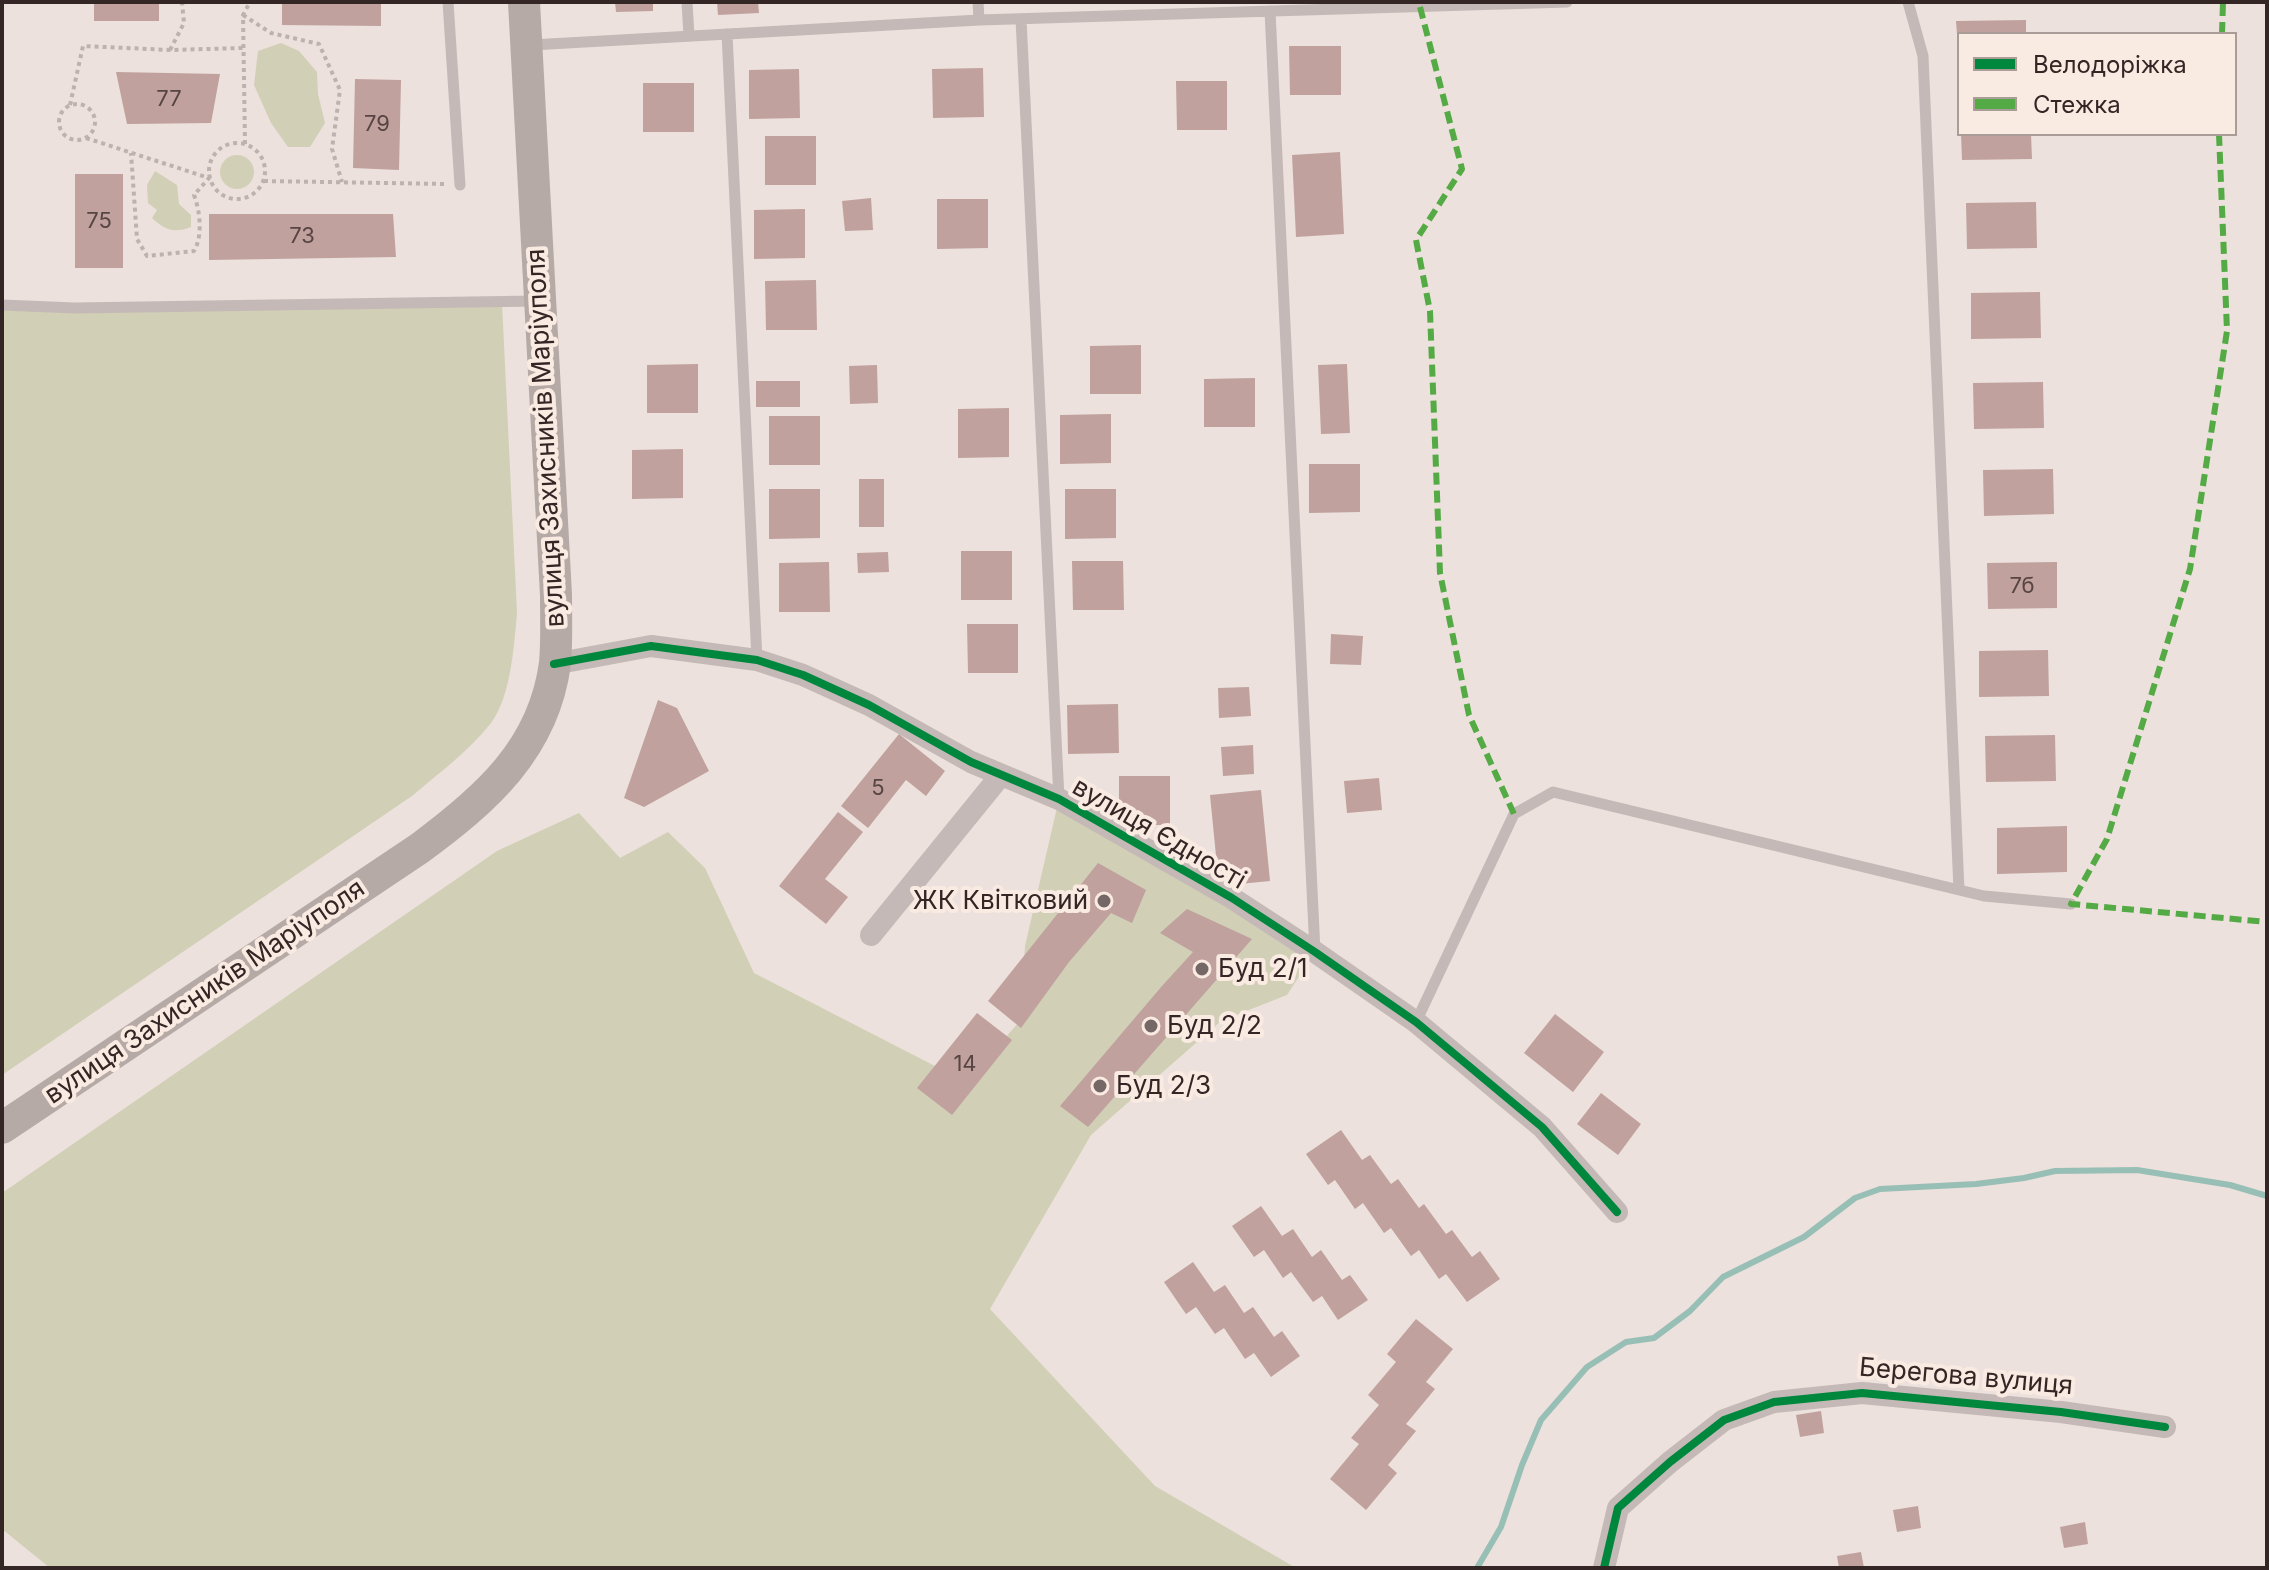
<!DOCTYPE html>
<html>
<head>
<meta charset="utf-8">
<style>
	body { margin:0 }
	#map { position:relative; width:2269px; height:1570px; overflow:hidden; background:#ece1dc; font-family:Inter,sans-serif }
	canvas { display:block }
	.frame { position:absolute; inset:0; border:4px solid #342625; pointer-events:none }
	.legend { position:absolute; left:1957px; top:32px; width:280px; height:104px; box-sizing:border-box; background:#f9eae2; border:2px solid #aa9c96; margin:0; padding:10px 14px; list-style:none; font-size:24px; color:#342625 }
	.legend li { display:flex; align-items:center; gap:16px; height:40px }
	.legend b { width:40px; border:2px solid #aa9c96 }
</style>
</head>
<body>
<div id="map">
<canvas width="2269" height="1570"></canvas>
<div class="frame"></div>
<ul class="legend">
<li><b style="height:10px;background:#00873e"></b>Велодоріжка</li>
<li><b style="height:10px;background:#54aa44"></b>Стежка</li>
</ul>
</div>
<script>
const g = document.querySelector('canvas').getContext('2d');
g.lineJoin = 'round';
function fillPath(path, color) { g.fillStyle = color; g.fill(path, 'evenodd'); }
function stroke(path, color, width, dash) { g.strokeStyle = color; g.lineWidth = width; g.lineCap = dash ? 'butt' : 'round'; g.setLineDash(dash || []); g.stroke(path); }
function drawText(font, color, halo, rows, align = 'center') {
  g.font = font + ' Inter,sans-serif'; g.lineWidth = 8; g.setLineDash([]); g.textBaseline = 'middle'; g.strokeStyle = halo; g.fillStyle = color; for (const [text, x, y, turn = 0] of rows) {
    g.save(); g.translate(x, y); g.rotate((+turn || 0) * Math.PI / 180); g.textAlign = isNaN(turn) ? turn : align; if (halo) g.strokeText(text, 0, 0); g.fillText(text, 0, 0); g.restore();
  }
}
const green = new Path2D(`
	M281,43L299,51L317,72L318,94L325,123L310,147H288L271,123L254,85L258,51Z
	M220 172a17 17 0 1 1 34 0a17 17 0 1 1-34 0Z
	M155,171L177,185L179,204L191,215V227C174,233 166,231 152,218L157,210L148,203L147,185Z
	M502,303L517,613C514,646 511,696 491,723C469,751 439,773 412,796L2,1075V305Z
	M1059,799L1315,952L1287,995L1221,1021L1091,1135L990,1309L1155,1486L1296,1568H50L2,1529V1193L497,851L579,813L620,858L668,832L705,868L754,973L966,1082L1020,1021L1025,946Z`);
const stream = new Path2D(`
	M1477,1568L1501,1527L1522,1465L1541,1420L1587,1367L1626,1342L1654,1338L1690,1311L1723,1277L1804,1237L1855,1198L1880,1189L1976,1184L2024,1178L2055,1171L2137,1170L2230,1185L2267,1196`);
const building = new Path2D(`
	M94,2H159V21H94Z
	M282,2H381V26L282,25Z
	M615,2H653V11L616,12Z
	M717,2H758L759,13L718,15Z
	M2026,20V34H1957L1956,21Z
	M1289,46H1341V95H1290Z
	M983,68L984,117L933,118L932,69Z
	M799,69L800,118L749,119V70Z
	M116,72L220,74L211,123L127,124Z
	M355,79L401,80L399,170L353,168Z
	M1176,81H1227V130H1177Z
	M643,83H694V132H643Z
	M1961,134H2031L2032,159L1962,160Z
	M765,136H816V185H765Z
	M1340,152L1344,234L1296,237L1292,155Z
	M75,174H123V268H75Z
	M871,198L873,230L845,231L842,201Z
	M937,199H988V248L937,249Z
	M2036,202L2037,248L1967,249L1966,203Z
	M805,209V258L754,259V210Z
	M209,214H393L396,257L209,260Z
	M816,280L817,330H766L765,281Z
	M2040,292L2041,338L1971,339V293Z
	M1141,345V394H1090V346Z
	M698,364V413H647V365Z
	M1347,364L1350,433L1321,434L1318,365Z
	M877,365L878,403L850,404L849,366Z
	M1255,378V427H1204V379Z
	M756,381H800V407H756Z
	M2043,382L2044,428L1974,429L1973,383Z
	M1009,408V457L958,458V409Z
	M1111,414V463L1060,464V415Z
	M769,416H820V465H769Z
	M683,449V498L632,499V450Z
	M1309,464H1360V512L1309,513Z
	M2053,469L2054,514L1984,516L1983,470Z
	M859,479H884V527H859Z
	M769,489H820V538L769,539Z
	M1065,489H1116V538L1065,539Z
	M961,551H1012V600H961Z
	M888,552L889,572L858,573L857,553Z
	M1072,561H1123L1124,610H1073Z
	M829,562L830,612H779V563Z
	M2057,562V608L1988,609L1987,563Z
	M967,624H1018V673H968Z
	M1331,634L1363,636L1361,665L1330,664Z
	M2048,650L2049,696L1979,697V651Z
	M1249,687L1251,716L1219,718L1218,688Z
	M658,700L677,708L709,771L644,807L624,798Z
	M1118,704L1119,753L1068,754L1067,705Z
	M899,734L945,771L926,796L906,780L868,828L841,806Z
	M2055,735L2056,781L1986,782L1985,736Z
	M1253,745L1254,774L1223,776L1221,747Z
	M1119,776H1170V825H1119Z
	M1379,778L1382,810L1347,813L1344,781Z
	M1261,790L1270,881L1219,886L1210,795Z
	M838,812L863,832L825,879L848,897L826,924L779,886Z
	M2067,826V872L1997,874V828Z
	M1098,863L1146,890L1132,923L1111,913L1069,962L1021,1028L988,1001Z
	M1187,909L1252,939L1088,1127L1060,1106L1162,986L1193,952L1160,933Z
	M977,1013L1012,1040L952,1115L917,1088Z
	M1555,1014L1604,1052L1573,1092L1524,1053Z
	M1601,1093L1641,1124L1618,1155L1577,1124Z
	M1341,1130L1362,1160L1370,1155L1391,1184L1398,1179L1419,1208L1424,1204L1446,1234L1452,1230L1472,1257L1480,1251L1500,1279L1467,1302L1446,1274L1439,1279L1419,1250L1411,1256L1391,1228L1384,1233L1363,1203L1355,1209L1335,1180L1328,1185L1306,1154Z
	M1261,1206L1282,1236L1293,1229L1312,1257L1321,1250L1342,1280L1350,1275L1368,1300L1338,1320L1322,1296L1313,1302L1291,1272L1283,1278L1264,1250L1254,1257L1232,1226Z
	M1193,1262L1214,1292L1225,1285L1244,1313L1253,1307L1274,1337L1282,1331L1300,1356L1271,1377L1254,1353L1245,1359L1224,1328L1215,1334L1196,1307L1186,1314L1164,1282Z
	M1416,1319L1453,1349L1426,1382L1435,1389L1406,1424L1416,1431L1388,1465L1397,1473L1366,1510L1330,1479L1359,1444L1351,1438L1379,1405L1368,1395L1396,1362L1387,1354Z
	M1821,1411L1824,1433L1800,1437L1796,1415Z
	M1918,1506L1921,1528L1897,1532L1893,1510Z
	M2085,1522L2088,1544L2064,1548L2060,1527Z
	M1861,1552L1864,1568H1839L1837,1556Z`);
const path = new Path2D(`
	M243,15L271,33L319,44L340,90L332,149L342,182
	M170,50L184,23L182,2
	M59 122a18 18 0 1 1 36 0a18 18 0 1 1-36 0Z
	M70,105L83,46L170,50L243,48
	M86,138L209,178L194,195C200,211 203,236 194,251L147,256L137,239L131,153
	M209 171a28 28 0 1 1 56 0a28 28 0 1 1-56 0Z
	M245,144L243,15L250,2
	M264,181L446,184`);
const lane = new Path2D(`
	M448,2L460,185
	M687,2L689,36
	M978,2L979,20
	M1908,2L1923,56L1959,890
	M1270,11L1315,952
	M1021,19L1059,799
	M727,34L757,660
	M531,45L979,20L1567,2
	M2,305L75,308L537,301
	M1416,1022L1514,814L1553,792L1984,896L2071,904`);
const street = new Path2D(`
	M554,664L651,646L757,660L803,675L869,705L971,762L1059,799L1232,898L1315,952L1416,1022L1542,1127L1617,1212
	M871,935L1001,775
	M1604,1568L1618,1508L1670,1462L1724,1420L1774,1402L1862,1393L2061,1412L2165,1427`);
const secondary = new Path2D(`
	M2,1128L420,848C485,800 544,749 555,663C557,641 556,618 556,595L524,2`);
const quiet = new Path2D(`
	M1420,7L1462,169L1416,240L1430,311L1440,573L1469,715L1514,814
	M2222,34L2223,2
	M2219,134L2227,331L2190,569L2107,839L2071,904L2267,922`);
const cycleway = new Path2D(`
	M554,664L651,646L757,660L803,675L869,705L971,762L1059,799L1232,898L1315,952L1416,1022L1542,1127L1617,1212
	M1604,1568L1618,1508L1670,1462L1724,1420L1774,1402L1862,1393L2061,1412L2165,1427`);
const markers = [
	[1104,901,8,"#746765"],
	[1202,969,8,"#746765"],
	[1151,1026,8,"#746765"],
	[1100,1086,8,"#746765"]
];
const numberNames = [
	["77",169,99],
	["79",377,124],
	["75",99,221],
	["73",302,236],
	["7б",2022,586],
	["5",878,788],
	["14",965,1064]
];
const streetNames = [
	["вулиця Захисників Маріуполя",546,438,-93],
	["вулиця Єдності",1159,834,30],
	["вулиця Захисників Маріуполя",205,992,-34],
	["Берегова вулиця",1966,1377,5]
];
const poiNames = [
	["ЖК Квітковий",1088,901,"right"],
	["Буд 2/1",1218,969],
	["Буд 2/2",1167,1026],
	["Буд 2/3",1116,1086]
];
fillPath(green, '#d1cfb6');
stroke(stream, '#98bfb6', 6);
fillPath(building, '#c0a19d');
stroke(path, '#bdb2ae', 4, [4, 4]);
stroke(lane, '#c4b9b6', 11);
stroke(street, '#c4b9b6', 22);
stroke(secondary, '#b5aaa6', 32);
stroke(quiet, '#54aa44', 6, [12, 6]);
stroke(cycleway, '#00873e', 8);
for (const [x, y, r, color] of markers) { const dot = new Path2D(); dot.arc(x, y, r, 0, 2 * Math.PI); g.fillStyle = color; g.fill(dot); stroke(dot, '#f9eae2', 3); }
drawText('22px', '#574543', null, numberNames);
drawText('26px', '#342625', '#f9eae2', streetNames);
drawText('26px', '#342625', '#f9eae2', poiNames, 'left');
</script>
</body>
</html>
